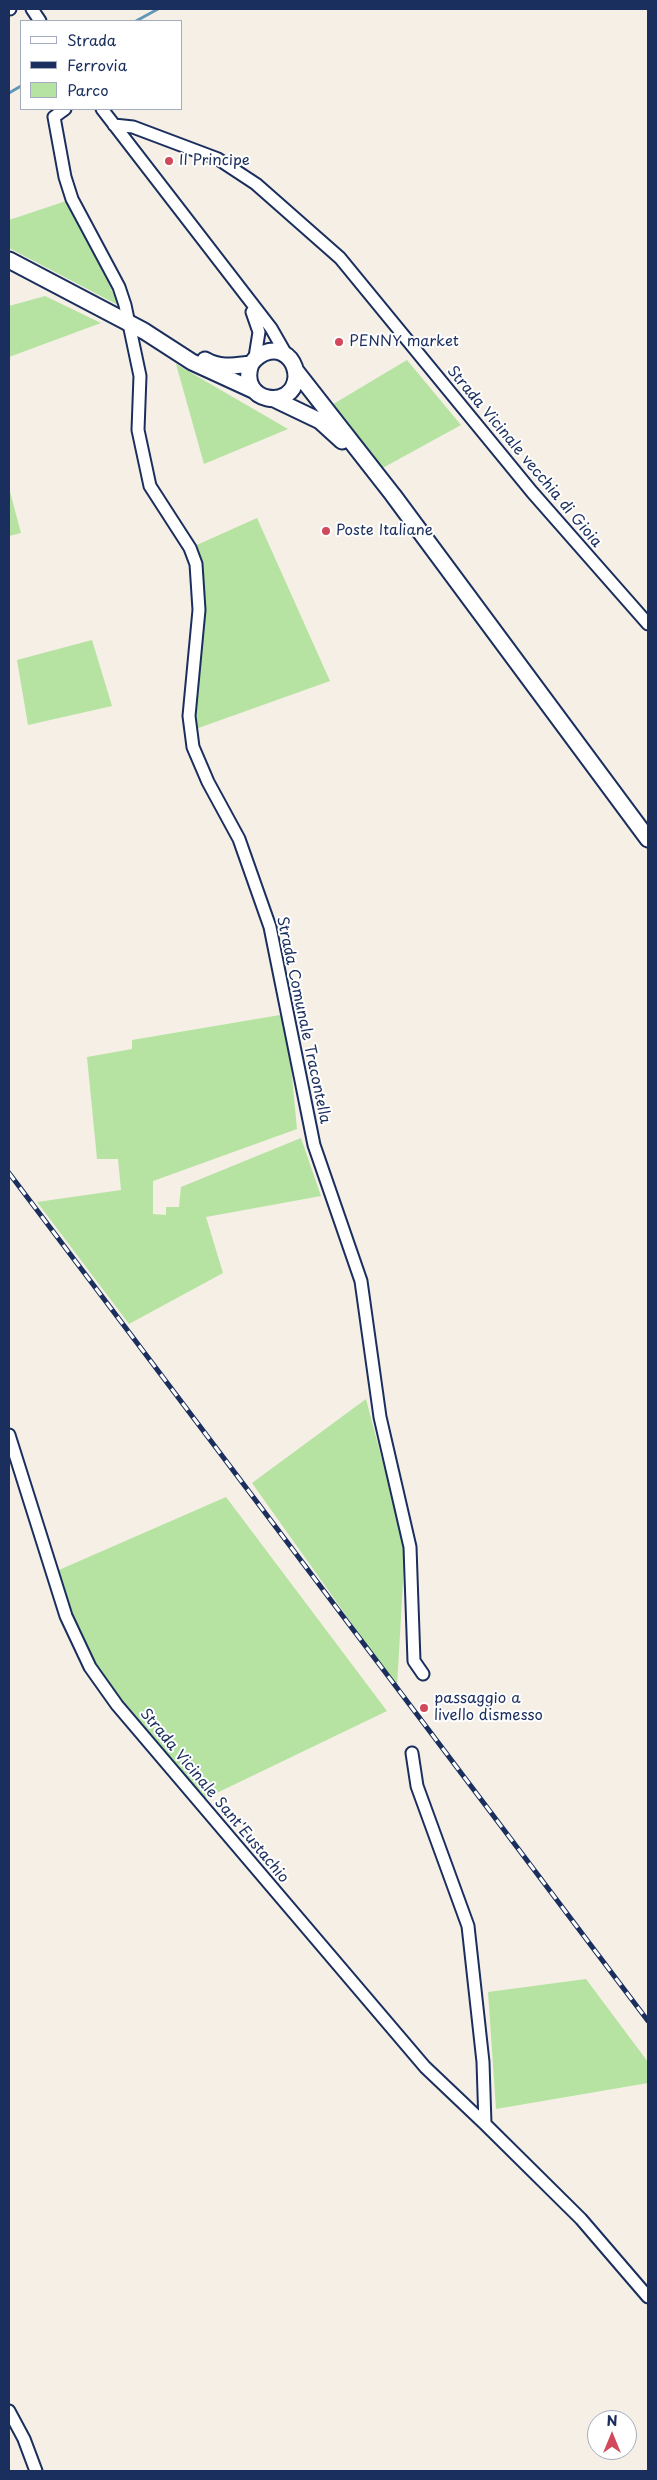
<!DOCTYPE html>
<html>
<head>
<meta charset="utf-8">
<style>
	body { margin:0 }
	#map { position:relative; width:657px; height:2480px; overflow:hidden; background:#f5efe6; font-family:"Playpen Sans",sans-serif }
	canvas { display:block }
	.frame { position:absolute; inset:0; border:10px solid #1b2f5e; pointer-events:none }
	.legend { position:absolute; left:20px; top:20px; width:162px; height:90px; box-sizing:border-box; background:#fff; border:1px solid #a4acbf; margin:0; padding:6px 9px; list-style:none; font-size:15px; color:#1b2f5e }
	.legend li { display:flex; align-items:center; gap:10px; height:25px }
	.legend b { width:25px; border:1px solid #a4acbf }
	.north { position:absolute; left:587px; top:2410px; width:50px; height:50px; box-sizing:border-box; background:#fff; border:1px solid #a4acbf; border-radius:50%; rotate:0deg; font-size:14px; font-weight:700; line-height:20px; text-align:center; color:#1b2f5e }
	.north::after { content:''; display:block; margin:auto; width:18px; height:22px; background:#d1495b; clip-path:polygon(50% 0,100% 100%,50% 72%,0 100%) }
</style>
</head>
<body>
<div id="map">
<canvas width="657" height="2480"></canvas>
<div class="frame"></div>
<ul class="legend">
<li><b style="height:6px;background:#fff"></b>Strada</li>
<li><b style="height:6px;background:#1b2f5e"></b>Ferrovia</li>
<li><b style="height:14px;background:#b6e3a1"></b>Parco</li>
</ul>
<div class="north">N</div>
</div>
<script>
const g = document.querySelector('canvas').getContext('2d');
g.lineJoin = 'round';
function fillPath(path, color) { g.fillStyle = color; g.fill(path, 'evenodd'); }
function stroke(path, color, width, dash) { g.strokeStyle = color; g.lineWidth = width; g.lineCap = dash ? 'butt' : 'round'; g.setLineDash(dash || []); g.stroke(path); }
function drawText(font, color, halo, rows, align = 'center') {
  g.font = font + ' "Playpen Sans",sans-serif'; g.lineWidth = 4; g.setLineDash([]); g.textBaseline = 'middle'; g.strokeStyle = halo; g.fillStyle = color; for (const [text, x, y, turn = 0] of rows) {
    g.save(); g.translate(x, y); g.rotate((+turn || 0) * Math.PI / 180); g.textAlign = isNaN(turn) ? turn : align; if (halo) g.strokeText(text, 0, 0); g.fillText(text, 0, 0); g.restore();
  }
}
const green = new Path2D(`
	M72,199L118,305L9,248V220Z
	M45,296L101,323L9,357V306Z
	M407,360L461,425L379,470L325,409Z
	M176,364L288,429L204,464Z
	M9,488L21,533L9,536Z
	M257,518L330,681L190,731L198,618L190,548Z
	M92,640L112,706L28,725L17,660Z
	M286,1014L297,1129L153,1181V1214L166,1215V1207H179L181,1187L301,1138L321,1196L206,1217L223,1273L129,1324L37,1202L121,1190L118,1159H97L87,1057L132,1049V1040Z
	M366,1399L405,1547L397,1687L252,1483Z
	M226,1497L387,1711L198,1802L83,1655L52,1573Z
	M586,1979L648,2062V2083L496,2109L488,1992Z`);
const stream = new Path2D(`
	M136,21L158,9
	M9,93L21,86`);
const minor = new Path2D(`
	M9,9H10
	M32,9L40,21
	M65,109L54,117L65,177L72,199L119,287L125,305L140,376L138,430L150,486L190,548L196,564L199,610L189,716L193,747L208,782L239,839L270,927L314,1145L361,1281L380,1417L410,1547L414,1661L423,1674
	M102,109L271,328L287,356
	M114,125L133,127L218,159L256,184L340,258L532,492L648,624
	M252,312L259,332L255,357
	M9,1435L66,1616L90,1667L117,1705L425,2067L485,2124L581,2219L648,2297
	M412,1753L417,1786L468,1926L483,2062L485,2124
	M9,2411L24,2439L36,2471`);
const major = new Path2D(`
	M9,260L144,331L192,362L253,390
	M205,360C221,369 233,366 251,364C260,351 278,345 290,359C294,364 296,370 296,377C293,412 237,402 251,364
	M296,371L393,495L648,839
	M274,399L320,421L342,441`);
const rail = new Path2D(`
	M9,1173L648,2021`);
const markers = [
	[169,161,5,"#d1495b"],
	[339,342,5,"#d1495b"],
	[326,531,5,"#d1495b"],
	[424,1708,5,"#d1495b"]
];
const poiNames = [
	["Il Principe",179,161],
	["PENNY market",349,342],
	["Poste Italiane",336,531],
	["passaggio a",434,1699],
	["livello dismesso",434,1716]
];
const streetNames = [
	["Strada Vicinale vecchia di Gioia",524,457,50],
	["Strada Comunale Tracontella",303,1020,78],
	["Strada Vicinale Sant'Eustachio",214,1796,50]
];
fillPath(green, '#b6e3a1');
stroke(stream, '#6297b7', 3);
stroke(minor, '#1b2f5e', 15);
stroke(major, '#1b2f5e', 19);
stroke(minor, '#fff', 11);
stroke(major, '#fff', 15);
stroke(rail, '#1b2f5e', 5);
stroke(rail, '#fff', 3, [9]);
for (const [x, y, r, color] of markers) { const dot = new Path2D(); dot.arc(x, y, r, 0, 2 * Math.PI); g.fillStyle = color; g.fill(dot); stroke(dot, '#fff', 2); }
drawText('15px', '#1b2f5e', '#fff', poiNames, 'left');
drawText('15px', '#1b2f5e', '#fff', streetNames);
</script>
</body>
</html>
